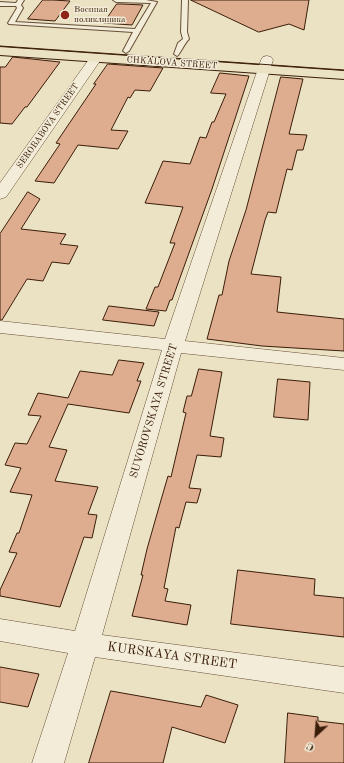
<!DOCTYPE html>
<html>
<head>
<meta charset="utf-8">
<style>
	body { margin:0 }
	#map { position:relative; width:344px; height:763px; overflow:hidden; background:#ebe1c3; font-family:"Old Standard TT",serif }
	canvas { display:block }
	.north { position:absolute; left:296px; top:715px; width:40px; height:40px; -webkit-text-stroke:3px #f2ecd8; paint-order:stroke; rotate:206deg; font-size:11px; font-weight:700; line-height:16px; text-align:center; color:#3a1d08 }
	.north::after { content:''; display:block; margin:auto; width:14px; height:18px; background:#3a1d08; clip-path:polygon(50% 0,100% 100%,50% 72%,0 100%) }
</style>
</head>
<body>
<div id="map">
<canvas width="344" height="763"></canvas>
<div class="north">С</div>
</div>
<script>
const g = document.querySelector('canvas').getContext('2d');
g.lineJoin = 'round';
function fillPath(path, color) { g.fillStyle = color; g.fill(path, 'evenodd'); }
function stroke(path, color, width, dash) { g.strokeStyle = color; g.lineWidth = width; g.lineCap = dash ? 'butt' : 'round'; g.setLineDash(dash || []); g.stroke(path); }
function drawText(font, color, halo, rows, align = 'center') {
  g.font = font + ' "Old Standard TT",serif'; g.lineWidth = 3; g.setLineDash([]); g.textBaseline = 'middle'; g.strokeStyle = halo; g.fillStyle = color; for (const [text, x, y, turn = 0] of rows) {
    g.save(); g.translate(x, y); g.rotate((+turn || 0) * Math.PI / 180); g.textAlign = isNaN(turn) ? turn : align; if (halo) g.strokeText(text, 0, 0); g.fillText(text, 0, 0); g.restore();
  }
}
const building = new Path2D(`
	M43,0H53L70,1L55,21L28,19Z
	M191,0H309L304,30L289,24L259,32Z
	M117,4H122L143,5L132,25L104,23Z
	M13,57L60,62L27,107H25L12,124L0,123V67H5Z
	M108,64L163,68L150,91L135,90L130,98L128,97L111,130L128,131L118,149L78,145L54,183L35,181L60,144L56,143L96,84H94Z
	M220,73L249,76L212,189L172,300H170L166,311L146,309L155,287H158L175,243H170L183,207L145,203L163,161L190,164L200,137L206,138L212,122H214L226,94L211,93Z
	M281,77L303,79L289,134L307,135L303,150H297L292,170L287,169L276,213L268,212L265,220L251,274L281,277L277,312L344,319V351L262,346L207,339L219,295H222L229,261L246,210Z
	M28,192L40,199L21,229L66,234L60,244L78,246L69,264L52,262L43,281L27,279L2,320H0V234Z
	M109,306L159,312L154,326L103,320Z
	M119,360L144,363L137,381H141L129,413L68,404L49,447L67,450L55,481L98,487L88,514L97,515L92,538L84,537L60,607L0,596V590L17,553L9,552L17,533H19L32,495L10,492L21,468L5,465L15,443L27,444L41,416L28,415L38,393L68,398L80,371L112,375Z
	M199,369L222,372L210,436L224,438L221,457L197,455L189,488L201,489L197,503L186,502L179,528L176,527L164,588L168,589L165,601L191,605L187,625L132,616L143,575H141L147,549L161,500L168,476L171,477L186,413L183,412L187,396H191Z
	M278,379L310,382L308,420L274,417Z
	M238,570L315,579L314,595L344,598V637L231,624Z
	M0,667L39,674L28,707L0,702Z
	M111,691L201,707L206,695L238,705L225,743L172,727L163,763H89Z
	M288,713L318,717V721L344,724V763H285Z`);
const service = new Path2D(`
	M18,0H24L21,5L23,8L15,22L135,29L151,3L116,2L113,0H146L157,2L129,51L126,53L123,51L133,32L9,24L8,23L17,8L16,6H0V2L16,3Z
	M182,0H188L187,32L189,39C184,44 180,54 177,56L174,54L178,43L183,39L181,32Z`);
const minor = new Path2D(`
	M96,54L100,55L102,58L6,197L0,199V183L92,55Z
	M267,56L271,57L273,60L185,341L344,358V370L181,353L102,635L344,667V693L95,657L64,763H32L68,653L0,641V619L75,631L162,350L0,333V321L165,339L261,60L263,57Z`);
const primary = new Path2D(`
	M0,47L344,71V79L0,55Z`);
const tram = new Path2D(`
	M0,46L344,70`);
const markers = [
	[65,15,5,"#8f2418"]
];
const farPoinames = [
	["Военная",74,10],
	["поликлиника",74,20]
];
const farStreetnames = [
	["CHKALOVA STREET",172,63,4],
	["SEROBABOVA STREET",48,126,-55]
];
const streetNames = [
	["SUVOROVSKAYA STREET",154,411,-73]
];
const nearStreetnames = [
	["KURSKAYA STREET",172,656,8]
];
fillPath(building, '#deac8f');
stroke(building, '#3a1d08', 1);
stroke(service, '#664e37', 2);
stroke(minor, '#664e37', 1);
stroke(primary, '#3a1d08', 2);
fillPath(service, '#f2ecd8');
fillPath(minor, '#f2ecd8');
fillPath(primary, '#ebe1c3');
stroke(tram, '#3a1d08', 1);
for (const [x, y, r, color] of markers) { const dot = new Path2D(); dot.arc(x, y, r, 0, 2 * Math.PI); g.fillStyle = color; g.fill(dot); stroke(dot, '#f2ecd8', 1.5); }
drawText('9px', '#3a1d08', '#f2ecd8', farPoinames, 'left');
drawText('9px', '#3a1d08', '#f2ecd8', farStreetnames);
drawText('11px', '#3a1d08', '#f2ecd8', streetNames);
drawText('13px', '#3a1d08', '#f2ecd8', nearStreetnames);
</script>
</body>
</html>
